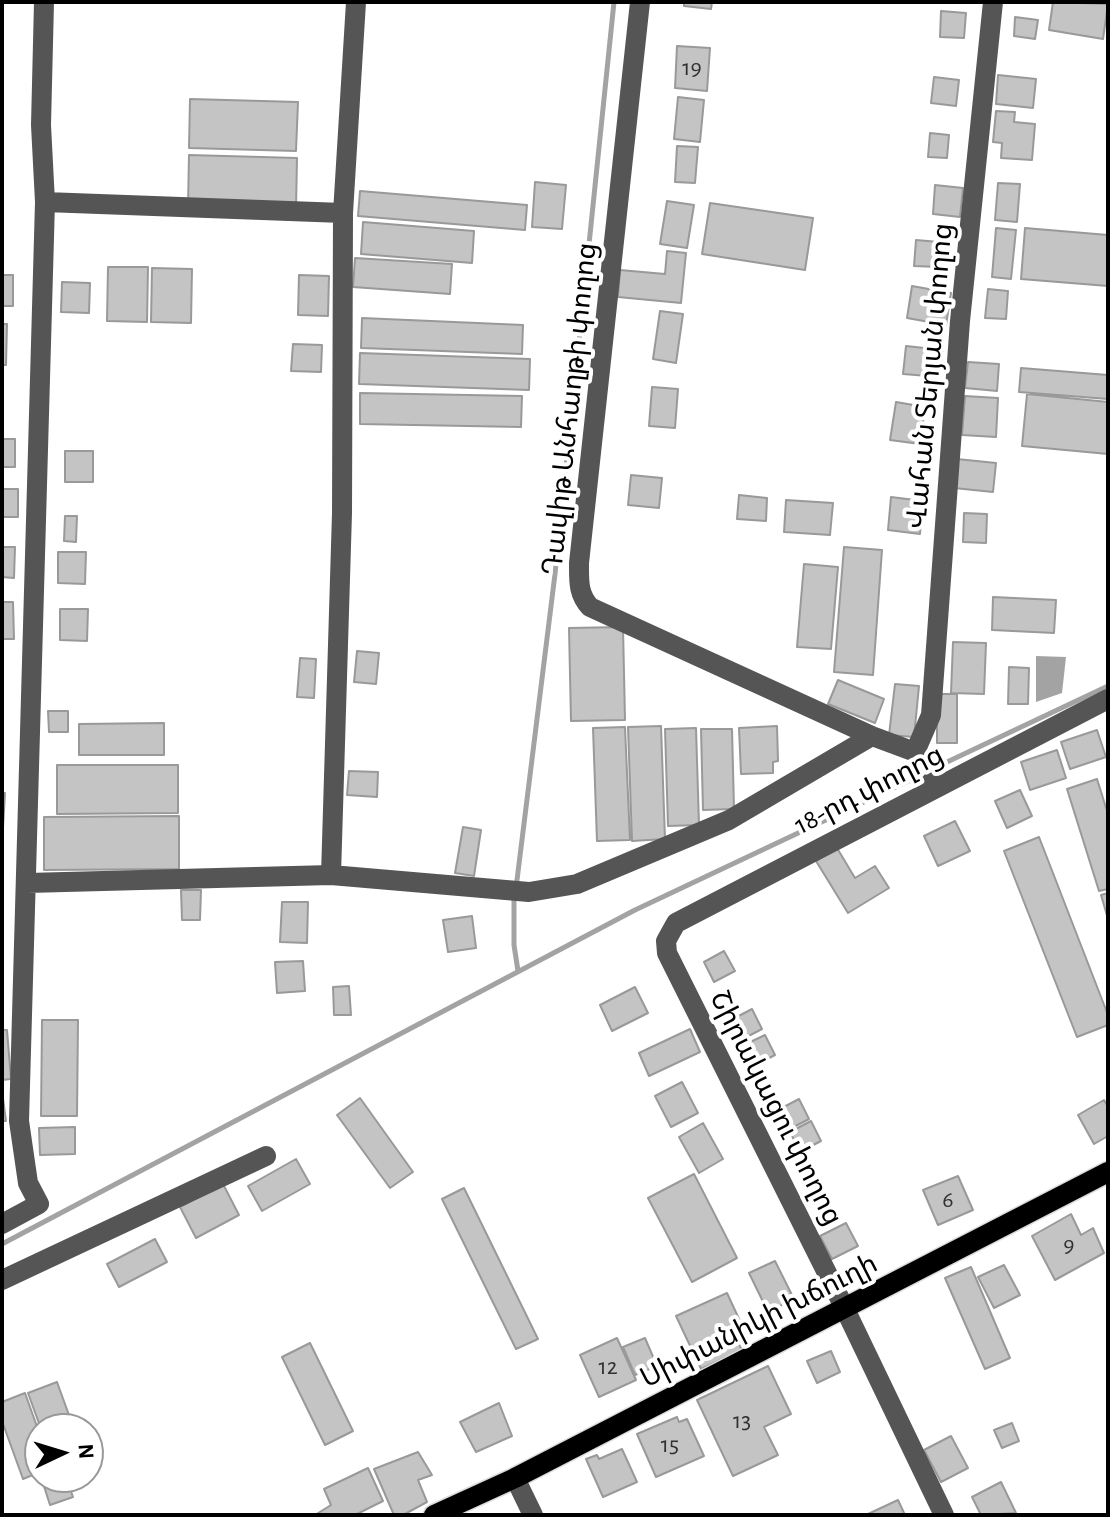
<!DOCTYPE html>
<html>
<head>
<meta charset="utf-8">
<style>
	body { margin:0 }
	#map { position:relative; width:1110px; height:1517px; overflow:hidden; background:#fff; font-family:"Alegreya Sans",sans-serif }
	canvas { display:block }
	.frame { position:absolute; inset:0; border:4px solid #000; pointer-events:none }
	.north { position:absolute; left:24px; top:1413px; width:80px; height:80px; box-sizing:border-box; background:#fff; border:2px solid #999; border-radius:50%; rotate:86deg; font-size:22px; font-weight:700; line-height:32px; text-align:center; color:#000 }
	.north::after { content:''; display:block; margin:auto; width:28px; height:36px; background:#000; clip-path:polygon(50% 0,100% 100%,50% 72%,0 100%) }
</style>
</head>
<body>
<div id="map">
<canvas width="1110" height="1517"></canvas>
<div class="frame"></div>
<div class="north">N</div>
</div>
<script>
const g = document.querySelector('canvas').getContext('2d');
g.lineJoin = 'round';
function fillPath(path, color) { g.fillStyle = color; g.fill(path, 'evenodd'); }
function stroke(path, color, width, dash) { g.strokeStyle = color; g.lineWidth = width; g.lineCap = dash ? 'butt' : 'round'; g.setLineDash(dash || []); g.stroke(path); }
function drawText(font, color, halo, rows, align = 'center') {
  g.font = font + ' "Alegreya Sans","Noto Sans Armenian",sans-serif'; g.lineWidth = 8; g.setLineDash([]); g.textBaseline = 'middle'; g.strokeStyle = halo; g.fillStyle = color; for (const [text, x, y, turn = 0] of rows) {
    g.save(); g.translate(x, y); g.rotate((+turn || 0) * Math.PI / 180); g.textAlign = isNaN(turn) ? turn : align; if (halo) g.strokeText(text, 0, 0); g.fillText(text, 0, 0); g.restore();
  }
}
const water = new Path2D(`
	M1036,656L1066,657L1062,693L1036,702Z`);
const stream = new Path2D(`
	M928,771L1108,686
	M516,888L555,574L614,2
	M514,897V945L518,971
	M2,1244L635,910L919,776`);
const building = new Path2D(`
	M684,2H712L711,9L684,6Z
	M1053,2L1108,4L1103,39L1049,30Z
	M941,11L966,13L964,38L940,37Z
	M1015,17L1038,20L1035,39L1014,36Z
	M677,46L710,48L707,91L675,88Z
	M998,75L1036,79L1033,108L996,104Z
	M934,77L959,80L956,106L931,103Z
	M678,97L704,100L700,142L674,139Z
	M190,99L298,102L296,151L189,148Z
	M996,111L1015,112L1014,122L1035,124L1032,160L1001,158L1002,143L993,142Z
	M930,133L949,135L947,158L928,157Z
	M677,146L698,147L695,183L675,182Z
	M189,155L297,158L296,209L188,206Z
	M535,182L566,185L562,229L532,227Z
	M998,183L1020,184L1017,222L995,220Z
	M935,185L963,188L960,217L933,214Z
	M360,191L527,205L525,230L358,216Z
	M667,201L694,205L687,248L660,244Z
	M710,203L813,218L805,270L702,254Z
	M363,222L474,231L472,263L361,254Z
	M996,228L1016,230L1011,279L992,277Z
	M1025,228L1108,235V286L1021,279Z
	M916,240L939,242L938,267L914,266Z
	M667,251L686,253L681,303L618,297L620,270L665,274Z
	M355,258L452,264L450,294L353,287Z
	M108,267H148L147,322L107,321Z
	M152,268L192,269L191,323L151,322Z
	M2,275H13V306H2Z
	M299,275L329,276L328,316L298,315Z
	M62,282L90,283L89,313L61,312Z
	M912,286L951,293L946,325L907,318Z
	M988,289L1008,291L1006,319L985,318Z
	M660,311L683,314L676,363L653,359Z
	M362,318L523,325L522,354L361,348Z
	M2,324H7L6,365H2Z
	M293,344L322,345L321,372L291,371Z
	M906,346L943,350L940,377L903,374Z
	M360,353L530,359L529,390L359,384Z
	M968,362L999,364L997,391L965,388Z
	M1021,368L1108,375V399L1019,392Z
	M652,387L678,389L675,428L649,426Z
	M360,393L522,396L521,427L360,424Z
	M1027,394L1108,402V454L1022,446Z
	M965,396L998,398L996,437L962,435Z
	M896,402L925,407L920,444L890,440Z
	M2,439H15V467H2Z
	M65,451H93V482H65Z
	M957,459L996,463L993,492L954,488Z
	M631,475L662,478L659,508L628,505Z
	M2,489H18V517H2Z
	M739,495L767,498L766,521L737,519Z
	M891,497L923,501L920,534L888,530Z
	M786,500L833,503L830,535L784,532Z
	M964,513L987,514L986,543L963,542Z
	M65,516H77L76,542L64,541Z
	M2,547H15L14,578L2,577Z
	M844,547L882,550L873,675L834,672Z
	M58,552H86L85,584L58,583Z
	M804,564L838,567L831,649L797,647Z
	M993,597L1056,600L1054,633L992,630Z
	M2,602H13L14,639H2Z
	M60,609H88L87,641L60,640Z
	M623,627L625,720L571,721L569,628Z
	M953,642L986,643L984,694L951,693Z
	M357,651L379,653L376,684L354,682Z
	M300,658L316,659L314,698L297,697Z
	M1009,667L1029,668L1028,704H1008Z
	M838,680L884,699L875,723L828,704Z
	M895,684L919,686L914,737L889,735Z
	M937,694H957V743H937Z
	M48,711H68V732H49Z
	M164,723V755H79V724Z
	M661,726L665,839L632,841L628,727Z
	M777,726L778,761L773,762V773L741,774L739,728Z
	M625,727L630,840L597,841L593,728Z
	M696,728L699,825L668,826L665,729Z
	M701,729H732L734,809L703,810Z
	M1097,730L1106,757L1070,769L1061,742Z
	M1057,750L1066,778L1030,790L1021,762Z
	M57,765H178V813L57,814Z
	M349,771L378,772L377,797L347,795Z
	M1097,779L1108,814V889L1099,891L1067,789Z
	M1020,790L1032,816L1007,828L995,801Z
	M2,793H5L3,828H2Z
	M179,816V869L44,870V817Z
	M955,821L970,851L938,866L924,836Z
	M463,827L481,830L474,876L455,873Z
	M1039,837L1108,1015V1025L1077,1037L1004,851Z
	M837,848L855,878L875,866L889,888L848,913L816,861Z
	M181,890H201L200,920H182Z
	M1108,893V919L1101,895Z
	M282,902H308L307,943L280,942Z
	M472,916L476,948L448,952L443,920Z
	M724,951L735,971L714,982L704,962Z
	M303,961L305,991L277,993L275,962Z
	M349,986L351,1015H334L333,987Z
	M635,987L648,1013L612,1031L600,1005Z
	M752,1009L762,1029L741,1040L731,1020Z
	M42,1020H78L77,1116H41Z
	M690,1029L700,1052L649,1076L639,1053Z
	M2,1030H7L11,1079L2,1080Z
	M765,1035L775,1055L754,1066L744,1045Z
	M682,1082L698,1113L671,1127L655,1096Z
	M2,1091L6,1121H2Z
	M360,1098L413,1172L390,1188L337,1115Z
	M799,1099L809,1119L788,1130L778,1110Z
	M1104,1100L1108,1107V1136L1094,1144L1078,1115Z
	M811,1121L821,1141L800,1152L790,1132Z
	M703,1123L723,1159L699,1173L679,1137Z
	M75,1127V1154L40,1155L39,1128Z
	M296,1159L310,1184L262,1211L248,1186Z
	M694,1174L737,1258L692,1282L648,1198Z
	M958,1176L973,1210L938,1225L923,1190Z
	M223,1184L239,1215L196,1238L180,1207Z
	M464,1188L538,1339L516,1349L442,1199Z
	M1071,1214L1081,1235L1093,1228L1104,1253L1055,1280L1032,1236Z
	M846,1223L858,1246L832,1259L820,1236Z
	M155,1239L167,1262L119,1287L107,1264Z
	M775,1261L794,1299L768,1312L749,1273Z
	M1004,1265L1020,1295L994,1308L978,1277Z
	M971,1267L1010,1358L985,1369L945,1278Z
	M727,1293L746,1334L736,1339L742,1350L701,1369L676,1316Z
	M617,1338L636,1380L599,1397L580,1355Z
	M645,1338L657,1366L635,1375L623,1347Z
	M310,1343L353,1431L325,1445L282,1357Z
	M831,1351L840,1372L817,1383L807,1361Z
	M768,1366L791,1414L764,1427L778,1455L733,1476L697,1400Z
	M57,1382L74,1429H41L28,1393Z
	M25,1393L40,1435V1472L23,1479L2,1421V1402Z
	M499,1403L512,1436L476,1452L460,1422Z
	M677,1417L679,1422L687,1419L704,1456L656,1477L637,1434Z
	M1012,1423L1019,1441L1002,1448L994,1430Z
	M951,1436L968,1468L941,1482L924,1450Z
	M622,1449L637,1482L603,1497L586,1459L597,1455L599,1459Z
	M418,1452L432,1475L418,1480L427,1502L403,1515H394L374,1469Z
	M368,1468L383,1501L355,1515H315L331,1505L324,1489Z
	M41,1477H66L73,1497L50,1505Z
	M1001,1482L1016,1513L981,1515L972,1497Z
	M898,1500L905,1515H869L868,1514Z`);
const minor = new Path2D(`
	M640,2L579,563C579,581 578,594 590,607L872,736L915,752
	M45,202L343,213
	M915,752L931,715L960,321L993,2
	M915,752L933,789
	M331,875L342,513L343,213L356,2
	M27,883L331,875L529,892L577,884L729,820L872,736
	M2,1224L39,1204L28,1183L19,1121L45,202L41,125L44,2
	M2,1280L266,1156
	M515,1478L533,1515
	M944,1515L845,1309L667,953L666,941L676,923L1108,699`);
const major = new Path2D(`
	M434,1515L515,1478L1108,1172`);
const numberNames = [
	["19",692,68],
	["6",948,1200],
	["9",1069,1245],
	["12",608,1367],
	["13",742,1421],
	["15",670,1445]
];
const streetNames = [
	["Վահան Տերյան փողոց",930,376,-85],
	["Դավիթ Անհաղթի փողոց",570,409,-84],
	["18-րդ փողոց",869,790,-27],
	["Շիրակացու փողոց",776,1108,63],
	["Սիփանիկի խճուղի",759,1321,-27]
];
fillPath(water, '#a3a3a3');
stroke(stream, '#a3a3a3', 5);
fillPath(building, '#c4c4c4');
stroke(building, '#999', 2);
stroke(major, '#dbdbdb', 23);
stroke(minor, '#555', 20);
stroke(major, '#000', 20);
drawText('24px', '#313131', null, numberNames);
drawText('28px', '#000', '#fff', streetNames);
</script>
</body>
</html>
